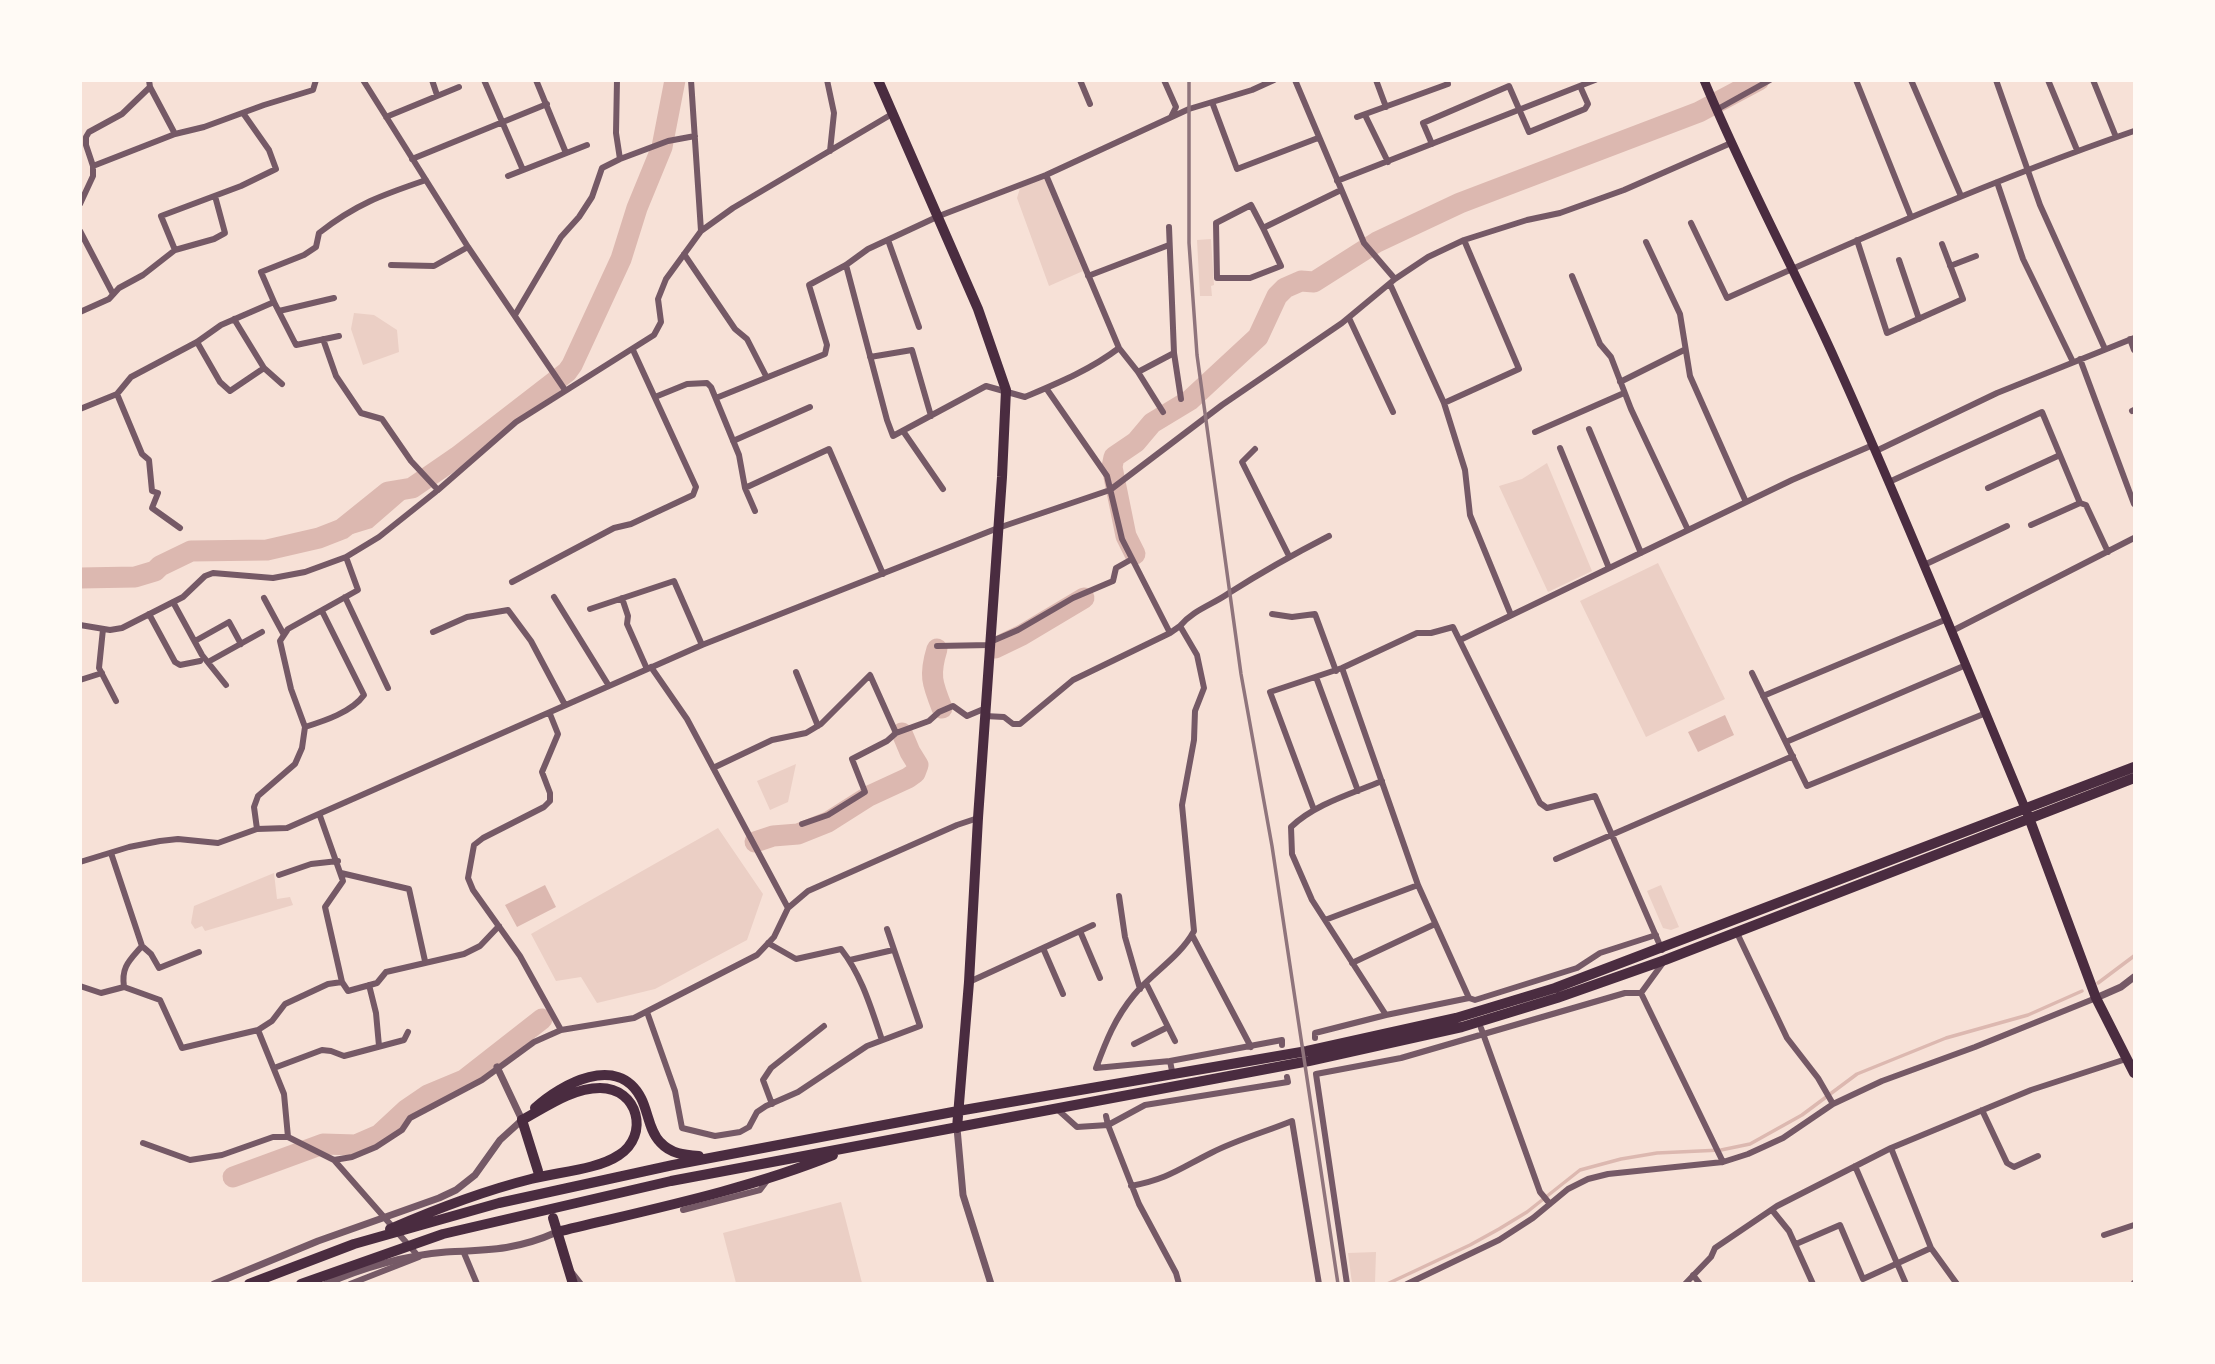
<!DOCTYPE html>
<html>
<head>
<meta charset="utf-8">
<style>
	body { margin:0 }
	#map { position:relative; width:2215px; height:1364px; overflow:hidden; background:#f7e1d7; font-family:Figtree,sans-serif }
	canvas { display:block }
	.frame { position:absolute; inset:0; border:82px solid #fffaf5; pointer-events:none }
</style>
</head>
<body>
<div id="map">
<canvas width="2215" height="1364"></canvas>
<div class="frame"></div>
</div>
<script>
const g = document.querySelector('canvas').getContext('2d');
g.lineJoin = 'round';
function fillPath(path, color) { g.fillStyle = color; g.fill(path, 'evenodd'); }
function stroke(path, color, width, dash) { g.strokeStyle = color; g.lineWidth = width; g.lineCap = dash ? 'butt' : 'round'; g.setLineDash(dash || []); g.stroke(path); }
const green = new Path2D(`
	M1044,178L1083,271L1049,286L1017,198L1020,188Z
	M1211,239L1214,285L1211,286L1212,296H1200L1197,240Z
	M354,313L374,315L397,330L399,352L363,365L351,329Z
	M1547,463L1592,571L1548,592L1499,486L1522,479Z
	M1658,563L1725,699L1646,737L1580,601Z
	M796,764L788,802L770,810L757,781Z
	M718,828L763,894L747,940L655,989L597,1003L581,977L556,981L531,934Z
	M274,873L277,899L290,897L293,905L205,931L202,926L195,929L191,923L194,906Z
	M1661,885L1679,927L1671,930L1663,928L1647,891Z
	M841,1202L862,1283H736L723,1233Z
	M1376,1252L1375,1283H1352L1348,1253Z`);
const water = new Path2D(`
	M405,486L410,495L372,528L346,536L339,527L392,487Z
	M1725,715L1734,735L1698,752L1688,732Z
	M545,885L556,907L517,927L505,905Z`);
const stream = new Path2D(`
	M2098,983L2134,956
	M1387,1284L1470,1245L1499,1229L1527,1212L1580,1170L1621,1159L1657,1153L1721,1150L1750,1144L1802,1115L1857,1074L1946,1038L2028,1015L2082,991`);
const river = new Path2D(`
	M1135,554L1126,536L1112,467L1114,457L1136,442L1152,423L1190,400L1258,337L1277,296L1285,288L1301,281L1314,282L1377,242L1460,203L1699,112L1759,80
	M80,578L135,577L155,571L160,566L191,551L267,550L319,538L342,529L388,492L412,488L457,457L567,372L572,365L621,259L637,208L662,147L675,80
	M995,648L1022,635L1084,598
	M937,649C929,675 932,683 942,708
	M755,842L773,836L798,834L828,822L869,796L908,778L915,773L918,765L910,752L902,733
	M233,1177L323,1144L356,1145L379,1135L406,1110L428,1095L464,1080L542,1019`);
const minor = new Path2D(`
	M363,80L468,247L565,390
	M432,80L437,95
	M484,80L523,170
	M536,80L566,153
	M691,80L701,231
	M827,80L834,113L830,151
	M1080,80L1090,104
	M1164,80L1176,107L1171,117
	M1295,80L1364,243L1395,279
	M1376,80L1386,107
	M1856,80L1911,217
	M1911,80L1961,196
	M1996,80L2040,205L2105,349
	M2048,80L2077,150
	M2093,80L2116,137
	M150,87L175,134
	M1212,102L1237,169L1318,138
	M1716,110L1770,80
	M1365,115L1388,162
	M386,117L459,87
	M1357,117L1448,84L1447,80
	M1432,144L1423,123L1509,86L1529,132L1585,109L1588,104L1580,86
	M412,159L547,104
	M620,159L668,141L695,136
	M93,166L175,134L204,127L264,105L313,90L316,80
	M508,176L587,145
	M1337,181L1595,80
	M1997,182L2023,259L2073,362
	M80,204L93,176V166L86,145V137L89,132L122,114L150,87L149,80
	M1691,223L1727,298C1861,238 1995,179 2134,131
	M1169,227L1174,353L1181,399
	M1263,228L1251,205L1216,223L1217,278H1250L1281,266L1263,228L1341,190
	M80,231L113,294
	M888,240L919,327
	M1857,240L1887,333L1963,299L1942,244
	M1646,242L1680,314L1690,376L1746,502
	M175,250L161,216L241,186L276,169L269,150L243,113
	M684,254L735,329L747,339L766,376
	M1899,260L1919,319
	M391,265L434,266L468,247
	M846,265L887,420L893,436L986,386L1025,397C1058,383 1090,370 1119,348L1046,175
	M1950,266L1976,256
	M1088,276L1169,245
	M1572,276L1600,344L1611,357L1631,409L1688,530
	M1390,284L1444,403L1465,470L1470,515L1511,615
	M274,302L296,345L339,336
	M279,311L334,298
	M80,312L109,299L119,288L143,275L175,250L214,239L225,233L215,196
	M515,315L561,237L579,217L592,197L602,168L620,159L616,133L617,80
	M1349,318L1393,412
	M234,319L264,368L282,384
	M323,339L336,376L361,413L382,419L411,461L438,490
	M2130,339L2134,350
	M197,342L220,382L230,391L264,368
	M1119,348L1138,372L1163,412
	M870,357L912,350L931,416
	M2080,359L2134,504
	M1138,372L1174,353
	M1620,382L1684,350
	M1046,388L1107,476L1122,539L1170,633L1180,626L1197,655L1204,688L1195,711L1194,740L1182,805L1194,931C1180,957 1152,973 1134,995C1115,1018 1106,1041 1096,1068L1170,1061L1173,1076
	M117,394L142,454L149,460L152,491L158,493L152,508L180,528
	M655,397L687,384L707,383L711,387L739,455L745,488L755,511
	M716,398L825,354L827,345L809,285L846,265L868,249L939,216L1046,175L1189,109L1252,90L1274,80
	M1444,403L1519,369L1464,240
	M80,409L117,394L131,377L197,342L221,325L274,302L261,272L304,255L316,247L319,233C356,204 382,195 426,180
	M2132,411L2134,410
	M1589,429L1641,553
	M903,431L943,489
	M1535,432L1624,393
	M733,441L810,407
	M1560,448L1609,568
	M1255,449L1242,462L1289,556
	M1876,451L1997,393L2134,338
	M1889,482L2042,412L2080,503L2031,525
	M745,488L829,449L883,574
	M1988,488L2060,455
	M2080,503L2086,505L2108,552
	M1924,565L2007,526
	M512,582L614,528L631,524L693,495L696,487L633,350
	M345,597L388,688
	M554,597L609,686
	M264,598L284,635
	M622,598L628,616L627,624L647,669
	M173,602L202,655L226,685
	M590,609L674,581L702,645
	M149,614L175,662L180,665L200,661
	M1272,614L1292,617L1315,614L1336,671
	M80,625L110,630L122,628L183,597L205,576L213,573L273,578L305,572L346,557L379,537L438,490L516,422L654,335L661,322L658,299L666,279L701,231L733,208L892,114
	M1180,626C1193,610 1212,605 1229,593C1262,572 1294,554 1329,536
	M103,629L99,668L116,701
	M1952,631L2134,538
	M433,632L467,617L508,610L531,641L565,705
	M1460,640L1792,480L1873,445
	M195,641L229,622L241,644
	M990,642L1018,630L1073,598L1113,581L1116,568L1132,559
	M937,646L990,645
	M208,662L262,632
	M651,667L687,719L788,908
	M1342,668L1418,885L1469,998
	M796,672L818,726
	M1752,673L1807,786L1986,713
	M1316,677L1358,791
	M80,680L102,673
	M1763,696L1947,619
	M550,714L558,734L542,772L550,793V801L544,807L483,838L474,845L468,878L473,890L520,956L561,1030
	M985,716L1004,717L1013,724H1020L1073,680L1170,633
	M305,727C324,721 352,712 364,695L322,611
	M1786,742L1966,665
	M713,768L772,740L806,733L821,724L870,675L896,733
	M1382,781C1351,794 1315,804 1291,827L1292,854L1312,900L1386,1015
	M1314,810L1270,692L1342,668L1417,633H1431L1453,627L1540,803L1547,808L1595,796L1662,950
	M320,816L343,881L325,907L342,982
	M802,824L828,815L865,792L852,759L887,741L896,733L929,721L939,712L953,706L967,716L986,708
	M257,829L254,807L258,796L295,764L302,748L305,727L291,689L280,641L288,629L358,590L346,557
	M111,853L142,946C129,961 121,967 124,987
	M1556,859L1793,756
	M80,862L129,847L160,841L178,839L218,843L257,829L287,828L702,645L998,528L1110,490L1222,405L1342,323L1395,279L1428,257L1464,240L1527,220L1560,213L1624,190L1731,143
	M341,873L409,889L425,961
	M279,875L311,864L338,861
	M1119,896L1125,937L1140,989
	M1325,920L1418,885
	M1080,931L1100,978
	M1737,933L1787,1038L1818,1078L1833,1104
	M1192,935L1251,1047
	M768,943L796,959L841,949C862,976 871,1008 882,1040
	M142,946L151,954L159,968L199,952
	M1043,948L1063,994
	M850,960L893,950
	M1665,960L1641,993L1723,1162
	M1352,963L1435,924
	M969,982L1093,925
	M1146,983L1175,1041
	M369,985L376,1013L379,1046
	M80,986L101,993L124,987L160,1000L182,1048L258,1030L272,1021L285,1004L328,984L342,982L348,991L377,983L386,972L464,954L480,946L499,926
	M647,1012L675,1091L682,1128L715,1136L740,1132L749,1127L757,1112L766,1106L798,1092L867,1046L920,1026L887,929
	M1481,1028L1540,1192L1550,1204
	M258,1030L284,1094L288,1137
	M1315,1038V1033L1386,1015L1469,998L1475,1000L1577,968L1600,953L1656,935
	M1134,1044L1168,1027
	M1170,1061L1282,1040V1045
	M274,1068L322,1050L331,1051L344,1056L404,1040L408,1032
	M772,1104L763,1080L771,1068L824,1026
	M1057,1109L1077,1127L1108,1125L1139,1204L1176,1273L1179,1284
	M1982,1110L2007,1163L2014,1167L2038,1156
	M1106,1116L1108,1125L1145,1105L1288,1082L1287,1077
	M143,1143L190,1160L222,1155L273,1137H288L334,1160L419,1257L350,1284
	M1891,1148L1931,1248L1957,1284
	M334,1160L352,1157L376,1147L402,1130L410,1118L482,1080L534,1042L561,1030L634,1018L757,955L774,937L788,908L808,891L957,825L978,818
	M1855,1166L1906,1284
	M1131,1186C1168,1179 1179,1169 1211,1153C1236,1140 1265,1132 1292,1121L1319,1284
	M683,1210L760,1190L769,1178
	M1772,1210L1789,1231L1813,1284
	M2104,1235L2134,1225
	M1796,1244L1840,1225L1863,1279L1931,1248
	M464,1253L477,1284
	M570,1270L581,1284
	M1693,1275L1700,1284
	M1347,1284L1316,1074L1401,1058L1625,993H1641
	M1407,1284L1499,1240L1533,1218L1568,1189L1588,1179L1608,1174L1723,1162L1748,1154L1783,1138L1833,1104L1882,1081L1975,1047L2096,998
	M1685,1284L1711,1257L1715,1248L1777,1206L1891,1148L2031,1090L2126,1059
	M2134,1284V1283`);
const tertiary = new Path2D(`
	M2096,998L2121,987L2134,977
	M957,1128L963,1195L991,1284
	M214,1284L318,1241L439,1198L456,1190L475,1175L500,1140L522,1120L497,1067
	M326,1284C361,1268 407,1255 446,1252C489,1250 517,1250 557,1232`);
const secondary = new Path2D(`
	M1704,80C1744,177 1794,268 1837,364C1903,510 1963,659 2025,808`);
const primary = new Path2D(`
	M522,1120L538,1171
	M553,1218L573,1284`);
const trunk = new Path2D(`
	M878,80L978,309L1006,390L1002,477L978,818L969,982L957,1128
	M2028,815L2096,998L2134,1073
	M535,1108C561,1084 618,1053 641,1098C648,1111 649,1131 660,1142C671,1154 684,1155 699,1156
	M390,1229C436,1209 483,1191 531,1179C557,1172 597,1170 619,1155C650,1135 638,1088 600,1088C572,1088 546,1107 522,1120
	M557,1232C648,1210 747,1190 833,1155
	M249,1284L354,1244L499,1203L673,1165L958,1111L1307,1051L1456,1018L1555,988L2134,767
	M301,1284L443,1234L671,1181L1309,1061L1462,1027L1557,998L1665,960L2134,778`);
const rail = new Path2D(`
	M1189,80V243L1197,355L1241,674L1272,846L1338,1284`);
fillPath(green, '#ebcfc5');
fillPath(water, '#dcb8b0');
stroke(stream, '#dcb8b0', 3.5);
stroke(river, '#dcb8b0', 21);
stroke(minor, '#755966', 6);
stroke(tertiary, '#755966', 7);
stroke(secondary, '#4a2c40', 9);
stroke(primary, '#4a2c40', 10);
stroke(trunk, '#4a2c40', 10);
stroke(rail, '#8f747c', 3.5);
</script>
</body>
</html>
